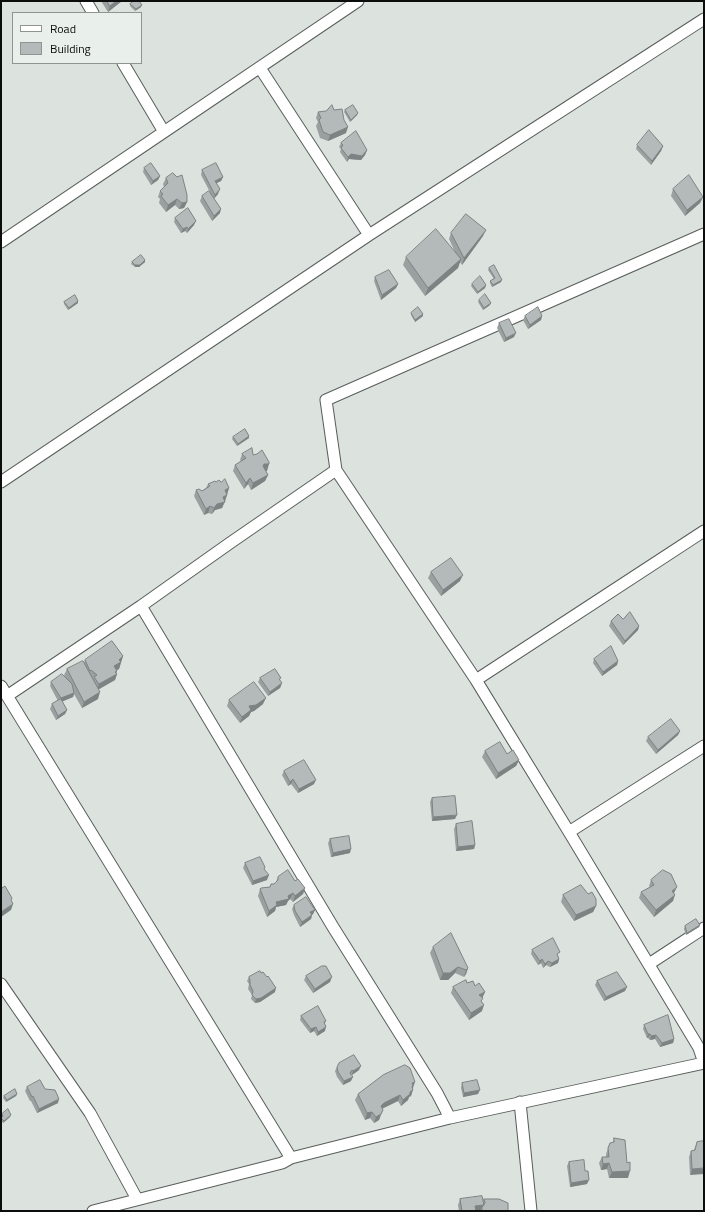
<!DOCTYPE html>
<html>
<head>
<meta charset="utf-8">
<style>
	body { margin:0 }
	#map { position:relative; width:705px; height:1212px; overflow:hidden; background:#dce2de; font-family:"Titillium Web",sans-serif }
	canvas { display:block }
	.frame { position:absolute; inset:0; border:2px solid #0b0d0c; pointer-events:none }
	.legend { position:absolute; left:12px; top:12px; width:130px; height:52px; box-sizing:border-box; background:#e9efeb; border:1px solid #909592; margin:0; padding:5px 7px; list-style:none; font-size:12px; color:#0b0d0c }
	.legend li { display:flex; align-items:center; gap:8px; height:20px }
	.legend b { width:20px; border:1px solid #909592 }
</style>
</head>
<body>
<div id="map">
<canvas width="705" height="1212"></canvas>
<div class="frame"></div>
<ul class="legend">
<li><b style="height:5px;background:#fff"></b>Road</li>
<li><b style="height:11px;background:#b3bab9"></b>Building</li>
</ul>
</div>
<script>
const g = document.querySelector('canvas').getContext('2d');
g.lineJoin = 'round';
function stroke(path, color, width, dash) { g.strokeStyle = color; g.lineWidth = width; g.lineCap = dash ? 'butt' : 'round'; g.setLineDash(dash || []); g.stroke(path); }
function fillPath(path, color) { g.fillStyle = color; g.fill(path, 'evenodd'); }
const minor = new Path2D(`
	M86,1L93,13
	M123,63L164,132
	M369,235L704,19
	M1,242L358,1
	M1,482L369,235L260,68
	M476,680L704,531
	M1,686L291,1158
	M7,696L141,606L230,543L336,470
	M569,832L704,746
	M649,964L704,928
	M1,984L90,1113L137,1199
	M704,1063L699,1048L569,832L476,680L336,470L326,400L704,234
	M520,1102L531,1211
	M450,1118L704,1063
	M93,1211L282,1163L291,1158L450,1118L437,1093L333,927L141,606`);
const wall = new Path2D(`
	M101,1H122L108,12Z
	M130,4L141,7L135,11L130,6Z
	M345,110L358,113L357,115L350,122L344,112Z
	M318,112L346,133L328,141L320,138L316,126L318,122L316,118Z
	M341,143L367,150L365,155L361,160L349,159L347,162L340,152L341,149L339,147Z
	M637,145L663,146L661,151L651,165L636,149Z
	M144,168L160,176L158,180L151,185L143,172Z
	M202,170L223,177L221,181L216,183L218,194L214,198L220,213L212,221L200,201L202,196L210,192L201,175Z
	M166,178L187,202L184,208L179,209L175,205L166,212L159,203L160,199L158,197L160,191L164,187L163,184Z
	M673,189L703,197L700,203L685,216L671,196Z
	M175,218L194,225L187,233L185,231L181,233L174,222Z
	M451,233L483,236L462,265L460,262L458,268L425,296L403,265L406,257L455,252L449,239Z
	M145,260V262L139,267H135L131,264L132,262Z
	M489,268L501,282L492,287L490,283V281L494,279L488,270Z
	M375,277L398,284L396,288L381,300L374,281Z
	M472,284L486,285L485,288L477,294L471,286Z
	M479,300L490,305L483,310L478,302Z
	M64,302L78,303L68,310L64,304Z
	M411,313L423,316L415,322L411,315Z
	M525,316H542L541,320L528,329L523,320Z
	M499,323L514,337L504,342L497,328Z
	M249,436V438L237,446L232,439L233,437Z
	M242,454L253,455L267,471H265L268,475L265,481L251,490L248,484L244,489L233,471L235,465L241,461L240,460Z
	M216,482L229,488L225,502L222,508L215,510L212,514L208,513L204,515L194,496L196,490L202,491L206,488L208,484Z
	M431,572L460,581L441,596L428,578Z
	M623,619L639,626L638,630L623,645L609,626L611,621Z
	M123,656L119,669L117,670V671L116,673L117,674L115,680L98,689V699L82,708L74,694L73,697L62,701L67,710L65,714L56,720L50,709L52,704L58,701L50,686L51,682L66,678L64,675L67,669L84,663L85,660Z
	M594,659L618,661L617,665L602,676L593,663Z
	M260,678L280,681L282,683L280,688L268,696L258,682Z
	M229,700L263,704L254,711L251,712L249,716L240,723L227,706Z
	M680,731L678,735L656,754L646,741L648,737Z
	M485,751L507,754L519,760L516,766L496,779L482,757Z
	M284,771L314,784L298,793L291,784L288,786L282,775Z
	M432,798L455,819L432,821L430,802Z
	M456,824L475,845L474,849L456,851L454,829Z
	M330,839L350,853L331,857L328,843Z
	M245,863L264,870L267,880L252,885L243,868Z
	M278,877L295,881L305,888L303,894L293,902L290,899L288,901L286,905L276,907L275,911L267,917L258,896L260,889L270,887L274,884L276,882Z
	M651,880L674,893L673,901L654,917L639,898L641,892L650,887L649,886Z
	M563,895L596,906L593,912L574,921L561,902Z
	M294,905L315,910L313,914L312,915L311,919L300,927L294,915L292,909Z
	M700,925L699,927L686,935L684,929L685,926Z
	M433,947L468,968L466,974L464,977L455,973L448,980H440L430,953Z
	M532,950L559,956H558L559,959L558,963L550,967L546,965L543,968L541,963L538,965L531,954Z
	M261,973L275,992L260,1002L255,1003L251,999L252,995L248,989L249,984L247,981L249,977Z
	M306,976L330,982L313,993L304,980Z
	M597,981L625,991L604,1001L595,985Z
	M467,983L475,986L485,992L481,1001L482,1011L469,1020L451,993L453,987Z
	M301,1016L326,1021L325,1023V1031L317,1036L314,1031L310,1033L300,1020Z
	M644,1025L674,1039L673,1043L660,1047L655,1039L650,1040L648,1038H647L643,1029Z
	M337,1067L359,1070L352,1075L351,1074V1081L343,1085L337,1077L335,1071Z
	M462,1083L478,1094L463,1097L461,1088Z
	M27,1087L45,1089L58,1103L37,1113L31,1101H30L25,1091Z
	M412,1088L411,1096L409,1097L408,1100L401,1106L398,1101L382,1109L383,1110L379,1120L374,1123L370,1118L365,1120L355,1100L358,1094L413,1088Z
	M17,1094L16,1096L6,1102L3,1098L4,1096Z
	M2,1114L10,1117L3,1123L1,1121Z
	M614,1138L628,1178H609L607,1169L601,1170L599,1163L602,1157H606V1154L610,1143L613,1142Z
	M704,1141L690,1175L689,1157L691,1151L694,1150L697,1142Z
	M569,1162L585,1171L587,1184L570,1187L567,1166Z
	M460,1199L483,1201L484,1199L508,1211H459L458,1205Z`);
const shadedWall = new Path2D(`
	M116,1H122L108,12L110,6Z
	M142,5L141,7L135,11L136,9Z
	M358,113L357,115L350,122L351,120Z
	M348,127L346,133L328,141L330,135Z
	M663,146L661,151L651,165L652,161Z
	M367,150L365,155L361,160L349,159L347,162L348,157L351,154Z
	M160,176L158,180L151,185L153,181Z
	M223,177L221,181L213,185L215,181Z
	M220,189L218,194L214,199L215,195Z
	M703,197L700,203L685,216L687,210Z
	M177,199L175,205L166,212L168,205Z
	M187,202L184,208L179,209L182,203Z
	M221,209L220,213L212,221L214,216Z
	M196,221L194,225L187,233L188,229Z
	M187,227L185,231L181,233L183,229Z
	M486,230L483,236L462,265L464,258Z
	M461,259L458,268L425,296L428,288Z
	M145,260V262L139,267H135V265Z
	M502,280L501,282L492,287L493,285Z
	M398,284L396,288L381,300L382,295Z
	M486,285L485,288L477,294L478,292Z
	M78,301V303L68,310L69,308Z
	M491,303L490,305L483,310L484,308Z
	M423,314V316L415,322V320Z
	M542,316L541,320L528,329L530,325Z
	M516,333L514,337L504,342L506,338Z
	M249,436V438L237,446L238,444Z
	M264,464H269L267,471H262L263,466Z
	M268,475L265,481L251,490L253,483Z
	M250,478L248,484L244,489L246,483Z
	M229,488L227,494L225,490Z
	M227,495L222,508L215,510L212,514L214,508L217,504L223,497Z
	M210,506L208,513L204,515L206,509Z
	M463,575L460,581L441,596L443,590Z
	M639,626L638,630L623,645L625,641Z
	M123,656L119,669L112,672L114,666L119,660Z
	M618,661L617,665L602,676L603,672Z
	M117,671L116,674H117L115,680L96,691L99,684Z
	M282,683L280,688L268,696L270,692Z
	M100,692L98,699L82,708L84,702Z
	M74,693L73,697L59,703L61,698Z
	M266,698L263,704L254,711L251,712L249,716L240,723L242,717L249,706Z
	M67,710L65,714L56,720L58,716Z
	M680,731L678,735L656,754L658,750Z
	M519,760L516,766L496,779L498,773Z
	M293,779L291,784L288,786L290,782Z
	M316,780L314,784L298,793L299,789Z
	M457,815L455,819L432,821L433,817Z
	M475,845L474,849L456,851L458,847Z
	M351,849L350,853L331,857L333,853Z
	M269,875L267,880L252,885L253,881Z
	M677,887L674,893L670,898L672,891Z
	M305,888L303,894L293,902L295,896Z
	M293,893L290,899L288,901L286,905L276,907L275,911L267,917L269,911L276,902L288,896Z
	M675,895L673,901L654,917L656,910Z
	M13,904L11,910L1,917V912Z
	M596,906L593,912L574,921L576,915Z
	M315,910L313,914L309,917L310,912Z
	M312,915L311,919L300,927L302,922Z
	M700,925L699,927L686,935L687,933Z
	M542,959L541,963L538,965L540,961Z
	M559,959L558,963L550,967L552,963Z
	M548,961L546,965L543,968L545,964Z
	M458,967L455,973L448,980H440L443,973Z
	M468,968L466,974L464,977L466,970Z
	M332,977L330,982L313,993L315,989Z
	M627,987L625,991L604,1001L606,997Z
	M276,988L275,992L260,1002L255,1003L256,999Z
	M485,992L482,998L479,995Z
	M484,1005L482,1011L469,1020L471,1013Z
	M316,1027L314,1031L310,1033L311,1029Z
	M326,1027L325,1031L317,1036L318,1032Z
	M648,1034H650L648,1038H647Z
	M656,1035L655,1039L650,1040L651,1036Z
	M674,1039L673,1043L660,1047L662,1043Z
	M361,1066L359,1070L352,1075L353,1071Z
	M353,1077L351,1081L343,1085L344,1081Z
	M415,1082L413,1088H412L413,1090L411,1096L409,1097L408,1100L401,1106L403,1100L412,1083Z
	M480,1090L478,1094L463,1097L464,1093Z
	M17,1094L16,1096L6,1102L7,1100Z
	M400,1095L398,1101L381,1109V1106L384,1103Z
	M59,1099L58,1103L37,1113L39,1109Z
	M372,1112L370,1118L365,1120L367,1113Z
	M381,1114L379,1120L374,1123L376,1117Z
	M11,1115L10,1117L3,1123L4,1121Z
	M609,1163L607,1169L601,1170L603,1164Z
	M704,1168V1174L690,1175L692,1169Z
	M630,1171L628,1178H609L612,1172Z
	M589,1180L587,1184L570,1187L571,1183Z
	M484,1205L482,1207L480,1211H474L475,1206Z`);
const building = new Path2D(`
	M107,1H116L110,6Z
	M134,1H139L142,5L136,9L130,4Z
	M332,105L334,110L342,109L344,120L348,127L330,135L323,132L319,120L321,118L318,112L326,111Z
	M353,105L358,113L351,120L345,110Z
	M649,130L663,146L652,161L637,145Z
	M356,131L367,150L362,156L351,154L348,157L341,148L343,145L341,143Z
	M151,163L160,176L153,181L144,168Z
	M216,163L223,177L215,181L220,189L215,195L202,170Z
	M173,173L177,177L182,175L187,195V202L182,203L177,199L168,205L161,196L163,194L160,191L168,183L166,178Z
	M689,175L703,197L687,210L673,189Z
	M209,191L221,209L214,216L202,196Z
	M188,208L196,221L188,229L187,227L183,229L175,218Z
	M466,214L486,230L464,258L451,233Z
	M436,229L461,259L428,288L406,257Z
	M141,255L145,260L140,265H135L132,262Z
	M494,265L502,280L493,285L490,281L495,278L489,268Z
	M389,270L398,284L382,295L375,277Z
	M480,276L486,285L478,292L472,284Z
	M485,294L491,303L484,308L479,300Z
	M75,295L78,301L69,308L64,302Z
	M418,307L423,314L415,320L411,313Z
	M538,307L542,316L530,325L525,316Z
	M509,319L516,333L506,338L499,323Z
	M245,429L249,436L238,444L233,437Z
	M252,448L253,455L257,454L262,450L269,462V464H264L263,466L268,475L253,483L250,478L246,483L235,465L246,458L242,454Z
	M225,479L229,488L225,490L227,495L223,497L225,502L217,504L214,508L210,506L206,509L196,490L199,489L202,491L210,486L208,484L215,481L216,482L219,480L221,482Z
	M451,558L463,575L443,590L431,572Z
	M630,612L639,626L625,641L611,621L618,614L623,619Z
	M112,641L123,656L119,660L121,662L114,666L117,671L115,672L117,674L99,684L94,677L97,675L91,670L90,671L85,660Z
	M611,646L618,661L603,672L594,659Z
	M83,661L100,692L84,702L67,669Z
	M275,669L281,678L279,679L282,683L270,692L260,678Z
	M62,674L72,684L74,693L61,698L51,682Z
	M254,682L266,698L256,705L249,706L251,710L242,717L229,700Z
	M61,699L67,710L58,716L52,704Z
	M671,719L680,731L658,750L648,737Z
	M500,742L507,754L513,750L519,760L498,773L485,751Z
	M304,760L316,780L299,789L293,779L290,782L284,771Z
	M455,796L457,815L433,817L432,798Z
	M472,821L475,845L458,847L456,824Z
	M349,836L351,849L333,853L330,839Z
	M260,857L265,867L264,869L269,875L253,881L245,863Z
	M288,870L295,881L298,879L305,888L295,896L293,893L288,896L289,899L276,902L277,905L269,911L260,889L261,888L270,887L271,884H274L278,880V877Z
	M663,870L671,874L677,887L672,891L675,895L656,910L641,892L654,885L651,880Z
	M581,885L588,894L592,892L596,899V906L576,915L563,895Z
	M1,886L2,888L5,886L12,898L11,900L13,904L1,912Z
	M306,897L315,910L310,912L312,915L302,922L295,911L294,905Z
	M696,919L700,925L687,933L685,926Z
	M451,933L468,968L466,970L458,967L450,973H443L433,947Z
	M553,938L560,952L557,954L559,959L552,963L548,961L545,964L542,959L540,961L532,950Z
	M322,966H326L332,977L315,989L306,976Z
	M260,971L261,973L263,972L267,977L268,976L276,988L261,998L256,999L252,995L253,991L250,985V980L249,977Z
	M617,972L627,987L606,997L597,981Z
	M466,980L467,983L473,981L475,986L479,983L485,992L479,995L483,998L481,1001L484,1005L471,1013L453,987Z
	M318,1006L326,1021L324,1022L326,1027L318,1032L316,1027L311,1029L301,1016Z
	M668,1015L674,1039L662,1043L656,1035L651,1036L650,1034H648L644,1025Z
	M354,1055L361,1066L353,1071L352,1070L350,1073L353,1077L344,1081L338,1072L337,1067L339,1063Z
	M405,1065L410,1068L415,1082L412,1083L413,1085L412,1087L413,1090L410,1092V1094L403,1100L400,1095L384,1103L381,1106L383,1110L381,1114L376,1117L372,1112L367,1113L358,1094L383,1075Z
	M40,1080L45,1089L55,1090L59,1099L39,1109L33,1096L32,1097L27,1087Z
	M477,1080L480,1090L464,1093L462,1083Z
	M15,1089L17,1094L7,1100L4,1096Z
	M8,1109L11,1115L4,1121L1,1118L3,1116L2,1114Z
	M614,1138L625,1140L627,1163L630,1162V1171L612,1172L609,1163L603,1164L602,1157H609L608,1148L610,1143L614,1142Z
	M704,1141V1168L692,1169L691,1151L695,1150L697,1142Z
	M584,1160L585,1171H588L589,1180L571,1183L569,1162Z
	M482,1196L484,1205L475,1206L476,1211H462L460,1199Z
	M484,1199H499L508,1203V1211H482V1207L485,1203Z`);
stroke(minor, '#595e5b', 13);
stroke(minor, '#fff', 11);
fillPath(wall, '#9aa09f');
fillPath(shadedWall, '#7d8282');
fillPath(building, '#b3bab9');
stroke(building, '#7d8282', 1);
</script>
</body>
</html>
